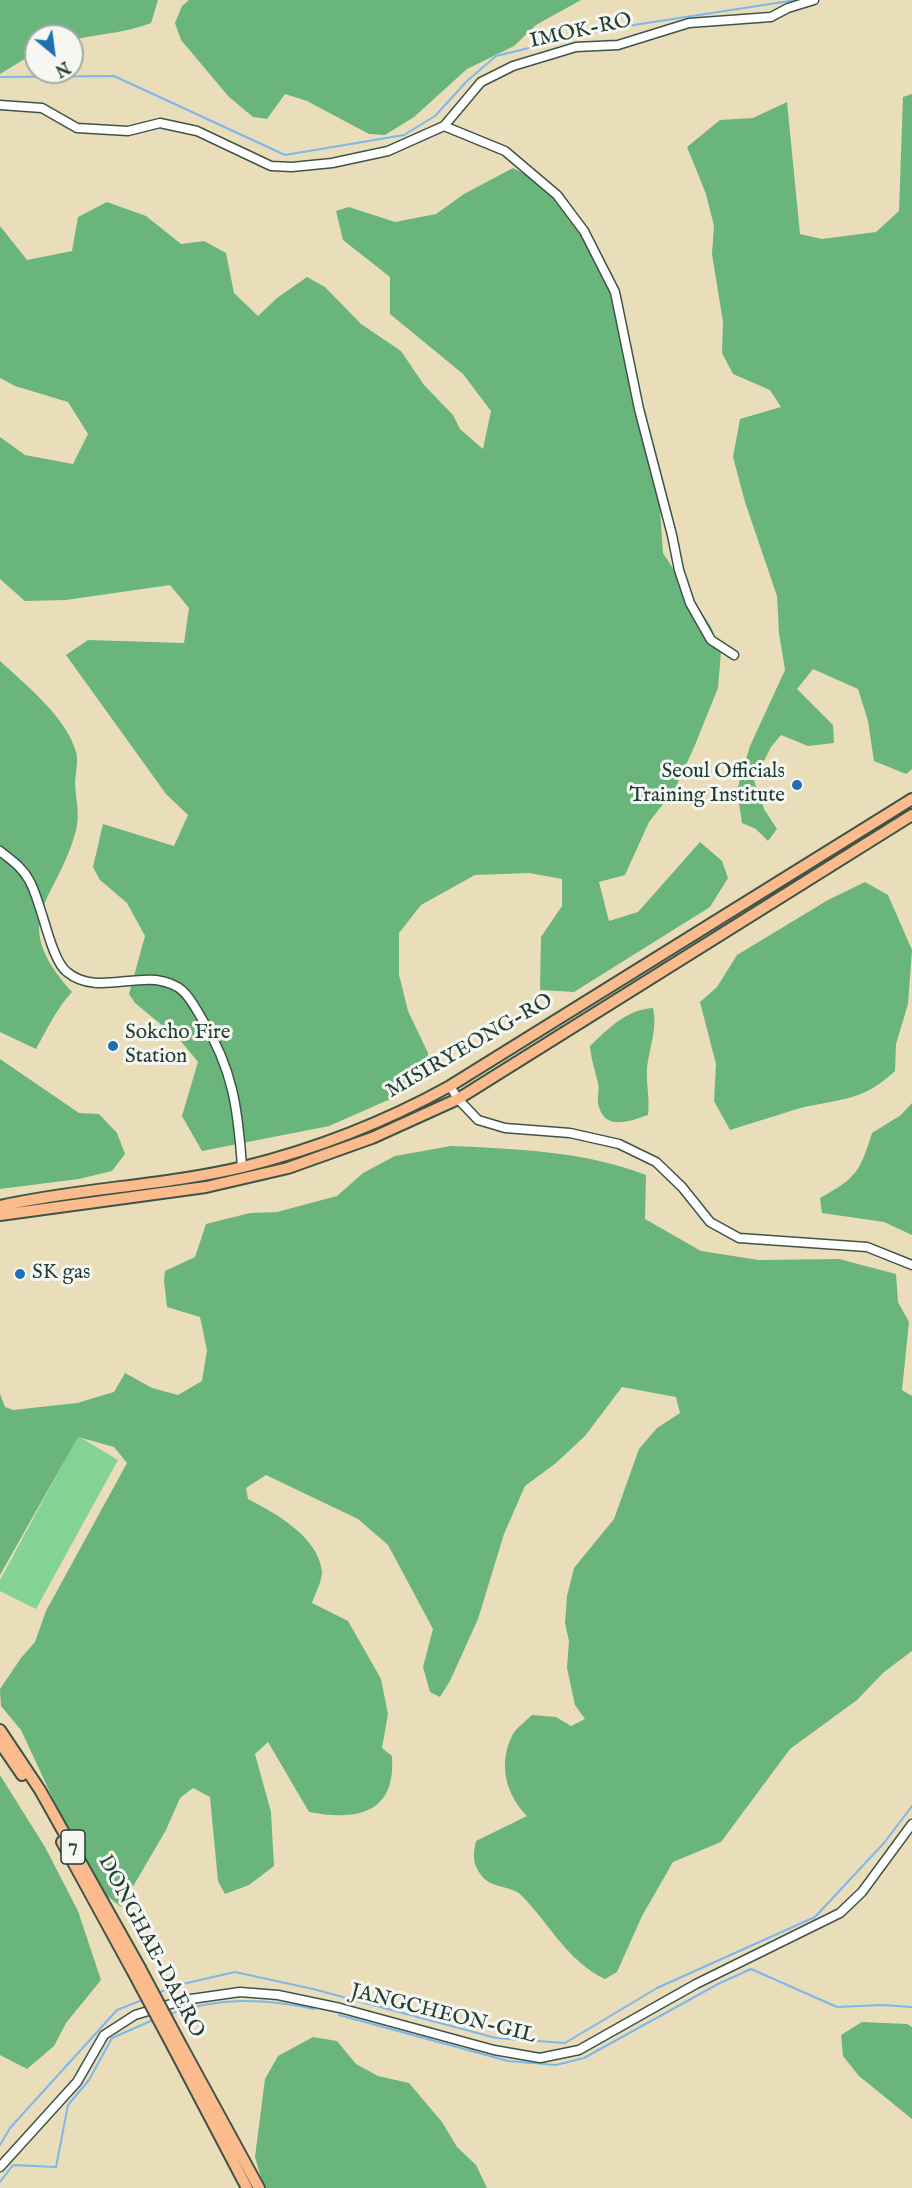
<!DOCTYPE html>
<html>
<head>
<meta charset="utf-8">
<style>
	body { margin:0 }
	#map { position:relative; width:912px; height:2188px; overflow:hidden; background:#e9deb9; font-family:"IM FELL English",serif }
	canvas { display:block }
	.north { position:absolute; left:24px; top:24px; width:60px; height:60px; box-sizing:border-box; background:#f6f6f2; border:2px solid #a0aca6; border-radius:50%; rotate:151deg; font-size:16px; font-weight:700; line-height:24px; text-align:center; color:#1f3d34 }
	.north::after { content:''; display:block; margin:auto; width:21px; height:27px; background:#1f6fb2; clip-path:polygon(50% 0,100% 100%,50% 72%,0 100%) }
</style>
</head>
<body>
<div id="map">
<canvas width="912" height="2188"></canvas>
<div class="north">N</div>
</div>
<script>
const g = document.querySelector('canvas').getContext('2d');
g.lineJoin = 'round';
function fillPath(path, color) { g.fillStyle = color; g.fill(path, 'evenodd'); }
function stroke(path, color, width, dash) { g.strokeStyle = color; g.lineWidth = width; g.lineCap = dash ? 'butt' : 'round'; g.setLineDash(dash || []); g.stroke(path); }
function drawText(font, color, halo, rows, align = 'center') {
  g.font = font + ' "IM FELL English",serif'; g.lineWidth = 6; g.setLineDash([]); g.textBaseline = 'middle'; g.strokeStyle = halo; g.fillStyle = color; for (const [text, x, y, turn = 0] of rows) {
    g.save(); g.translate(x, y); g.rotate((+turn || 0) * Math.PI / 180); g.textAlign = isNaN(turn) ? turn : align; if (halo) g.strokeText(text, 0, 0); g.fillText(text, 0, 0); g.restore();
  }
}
const green = new Path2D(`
	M78,1436L118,1460L36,1609L0,1591V1580Z`);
const forest = new Path2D(`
	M0,0H158L151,23C126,33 98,34 72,40V36H36V52L0,74Z
	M189,0H581L536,25L514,46L467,69L414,117L385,135L369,134L307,101L285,94L267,119L253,117L229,97L181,40L175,23L182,6Z
	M912,94V769L906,774L874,761L868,721L858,689L813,669L797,689L833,725L834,743L808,746L781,735L771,747L754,781L764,809L777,829L768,841L756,829L742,823L737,790L750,746L785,670L779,633L777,596L745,502L733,457L740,419L781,407L770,390L733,374L722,353L723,322L712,254L714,226L706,194L687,147L720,120L753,118L787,102L800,234L822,239L876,232L899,211L903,97Z
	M513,168L563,193L601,254L622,322L640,424L660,507L663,553L711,627L721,652L718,688L695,745L675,789L649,822L625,875L599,882L609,921L638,912L700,842L722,861L728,878L710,907L574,992L540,990L541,937L562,906V879L529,873L475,875L421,905L399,933V975L408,1011L428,1053V1067L395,1097L329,1126L202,1151L182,1116L198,1062L180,1040L135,1003L129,994L145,936L127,903L100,880L93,867L103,824L174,846L188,815L166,794L66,655L88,640L184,643L189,608L170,585L66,600L25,601L0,579V437L25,455L73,464L88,434L68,402L15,386L0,378V226L27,260L72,251L78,217L107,202L146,216L181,244L204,241L226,253L234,293L258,316L277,298L307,277L325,287L361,324L401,351L424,385L453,415L460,429L483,449L491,411L463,374L390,314V277L343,240L336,211L349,207L395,222L436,214L464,194Z
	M0,661C25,684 67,718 76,752C79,761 75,775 75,784C76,798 80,817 76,830C57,903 6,918 72,992C57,1008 47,1029 36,1049L0,1032Z
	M865,882L888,895L912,950L908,1004L896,1044L895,1071C861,1103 839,1098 797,1109C775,1116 752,1123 730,1130L714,1101L716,1064L700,1002L717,987L737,955L828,900Z
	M653,1008C658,1028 649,1048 647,1068C646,1084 650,1099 648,1115C632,1120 606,1132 599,1107C596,1100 600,1091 598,1083C595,1070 591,1059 590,1046C610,1027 626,1010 653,1008Z
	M0,1059L79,1113L99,1114L117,1133L125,1154L112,1171L79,1179L0,1189Z
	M912,1103V1235L884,1222L822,1213L820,1198C856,1178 860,1172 872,1133L901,1115Z
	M451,1146C517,1149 584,1151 646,1175L645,1219L701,1251L759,1260L839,1259L896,1274L898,1302L909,1322L902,1390L912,1396V1651L884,1672L857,1700L790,1749L721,1842L673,1862L642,1916L617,1972L605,1979C567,1961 550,1924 521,1895C511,1885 491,1889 481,1875C472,1863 473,1855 476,1841L527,1816C506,1795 498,1764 512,1736C515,1729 526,1721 532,1715L556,1717L571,1726L585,1719L575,1705L567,1668L569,1641L565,1623L567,1596L574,1568L614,1519L639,1449L657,1428L680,1413L676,1397L622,1387L585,1436L556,1463L525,1486L504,1534L478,1619L450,1681L440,1697L430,1692L423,1667L433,1629L388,1545L358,1519L266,1475L246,1488L248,1499C275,1513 319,1537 322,1572C322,1581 315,1594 312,1603L348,1621L381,1679L388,1714L382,1748L392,1756C396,1814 357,1821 309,1812L268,1742L255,1754L271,1812L274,1866L249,1885L225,1894L218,1881L210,1797L193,1788L180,1798L166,1830L121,1907L106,1895L67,1829L21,1730L1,1706L0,1689L21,1658L35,1642L46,1611L127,1463L114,1447L78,1437L0,1575V1394L5,1407L13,1410L77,1403L114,1392L125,1373L152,1388L178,1395L202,1381L207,1350L200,1317L167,1307L164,1281L165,1271L195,1257L206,1224L250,1213L277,1212L337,1196L363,1173L395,1156Z
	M0,1775L45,1847L78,1911L101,1980L66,2023L54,2046L27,2069L0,2055Z
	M862,2022L907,2024L912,2027V2119L859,2076L843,2056L841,2035Z
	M313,2037L337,2041L356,2064L378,2076L409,2083L442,2122L457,2147L476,2165L487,2188H264L255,2157L265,2079L278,2056Z`);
const stream = new Path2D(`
	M0,77L114,76L285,155L404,135L435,116L467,81L496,56L608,29L796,0
	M158,1993L178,1985L235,1972L313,1989L496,2038L565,2043L657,1988L815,1917L884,1843L912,1806
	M170,2014C219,1997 264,1998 314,2009
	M339,2015L508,2061L556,2065L584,2058L718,1984L751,1969L837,2007L882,2005L912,2007
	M0,2145L10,2128L117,2010L145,1999
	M0,2182L13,2165L56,2167L68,2105L89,2080L112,2038L153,2020`);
const minor = new Path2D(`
	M0,105L42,108L77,128L128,131L160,123L197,131L271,166L292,167L332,163L388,151L444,126L481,82L513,66L576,47L618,45L689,23L771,17L788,8L814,0
	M444,126L505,151L557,195L584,231L615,292L639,409L672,535L679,570L690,603L711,640L734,655
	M0,851C11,860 22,867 29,880C42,902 50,959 67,972C92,993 127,977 156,980C184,984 189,997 202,1019C233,1069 238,1109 242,1167
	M450,1086L458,1099L478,1120L505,1128L570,1133L619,1144L656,1162L682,1187L710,1222L739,1238L867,1247L912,1265
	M0,2167L77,2082L104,2035L135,2015L184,2000L240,1992L278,1995L340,2008L494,2050L540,2058L579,2050L696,1984L840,1913L862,1892L912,1824`);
const major = new Path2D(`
	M0,1206C80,1188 163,1186 243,1167C316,1149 385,1122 450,1086L912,799
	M0,1215L206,1187L288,1168L372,1138L458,1099L912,815
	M0,1730L40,1790L140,1968
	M0,1743L22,1775
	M62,1842L133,1972
	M181,2045L259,2188
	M173,2047L247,2188`);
const majorBridge = new Path2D(`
	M140,1968L181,2045
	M133,1972L173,2047`);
const markers = [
	[797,785,6,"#1f6fb2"],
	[113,1046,6,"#1f6fb2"],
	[20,1274,6,"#1f6fb2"]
];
const shields = [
	[73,1847,24]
];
const shieldNames = [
	["7",73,1847]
];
const streetNames = [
	["IMOK-RO",581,32,-12],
	["MISIRYEONG-RO",470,1047,-30],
	["DONGHAE-DAERO",150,1947,62],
	["JANGCHEON-GIL",443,2015,14]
];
const poiNames = [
	["Seoul Officials",785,773,"right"],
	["Training Institute",785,797,"right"],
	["Sokcho Fire",125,1034],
	["Station",125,1058],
	["SK gas",32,1274]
];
fillPath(green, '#83d392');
fillPath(forest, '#6ab57c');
stroke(stream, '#7eb6ee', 2);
stroke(minor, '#3d5548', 11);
stroke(major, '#3d5548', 14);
stroke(minor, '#fff', 8);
stroke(major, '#fbbb8c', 10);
stroke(majorBridge, '#3d5548', 14, []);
stroke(majorBridge, '#fbbb8c', 10);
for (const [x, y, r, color] of markers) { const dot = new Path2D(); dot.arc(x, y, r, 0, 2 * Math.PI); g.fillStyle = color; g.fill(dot); stroke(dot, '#f6f6f2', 2); }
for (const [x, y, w] of shields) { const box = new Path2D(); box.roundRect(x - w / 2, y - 17, w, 34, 4.5); g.fillStyle = '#f6f6f2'; g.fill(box); stroke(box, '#1f3d34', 1.5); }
drawText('bold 20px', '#1f3d34', null, shieldNames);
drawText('21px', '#1f3d34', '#f6f6f2', streetNames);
drawText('21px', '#1f3d34', '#f6f6f2', poiNames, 'left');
</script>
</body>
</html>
